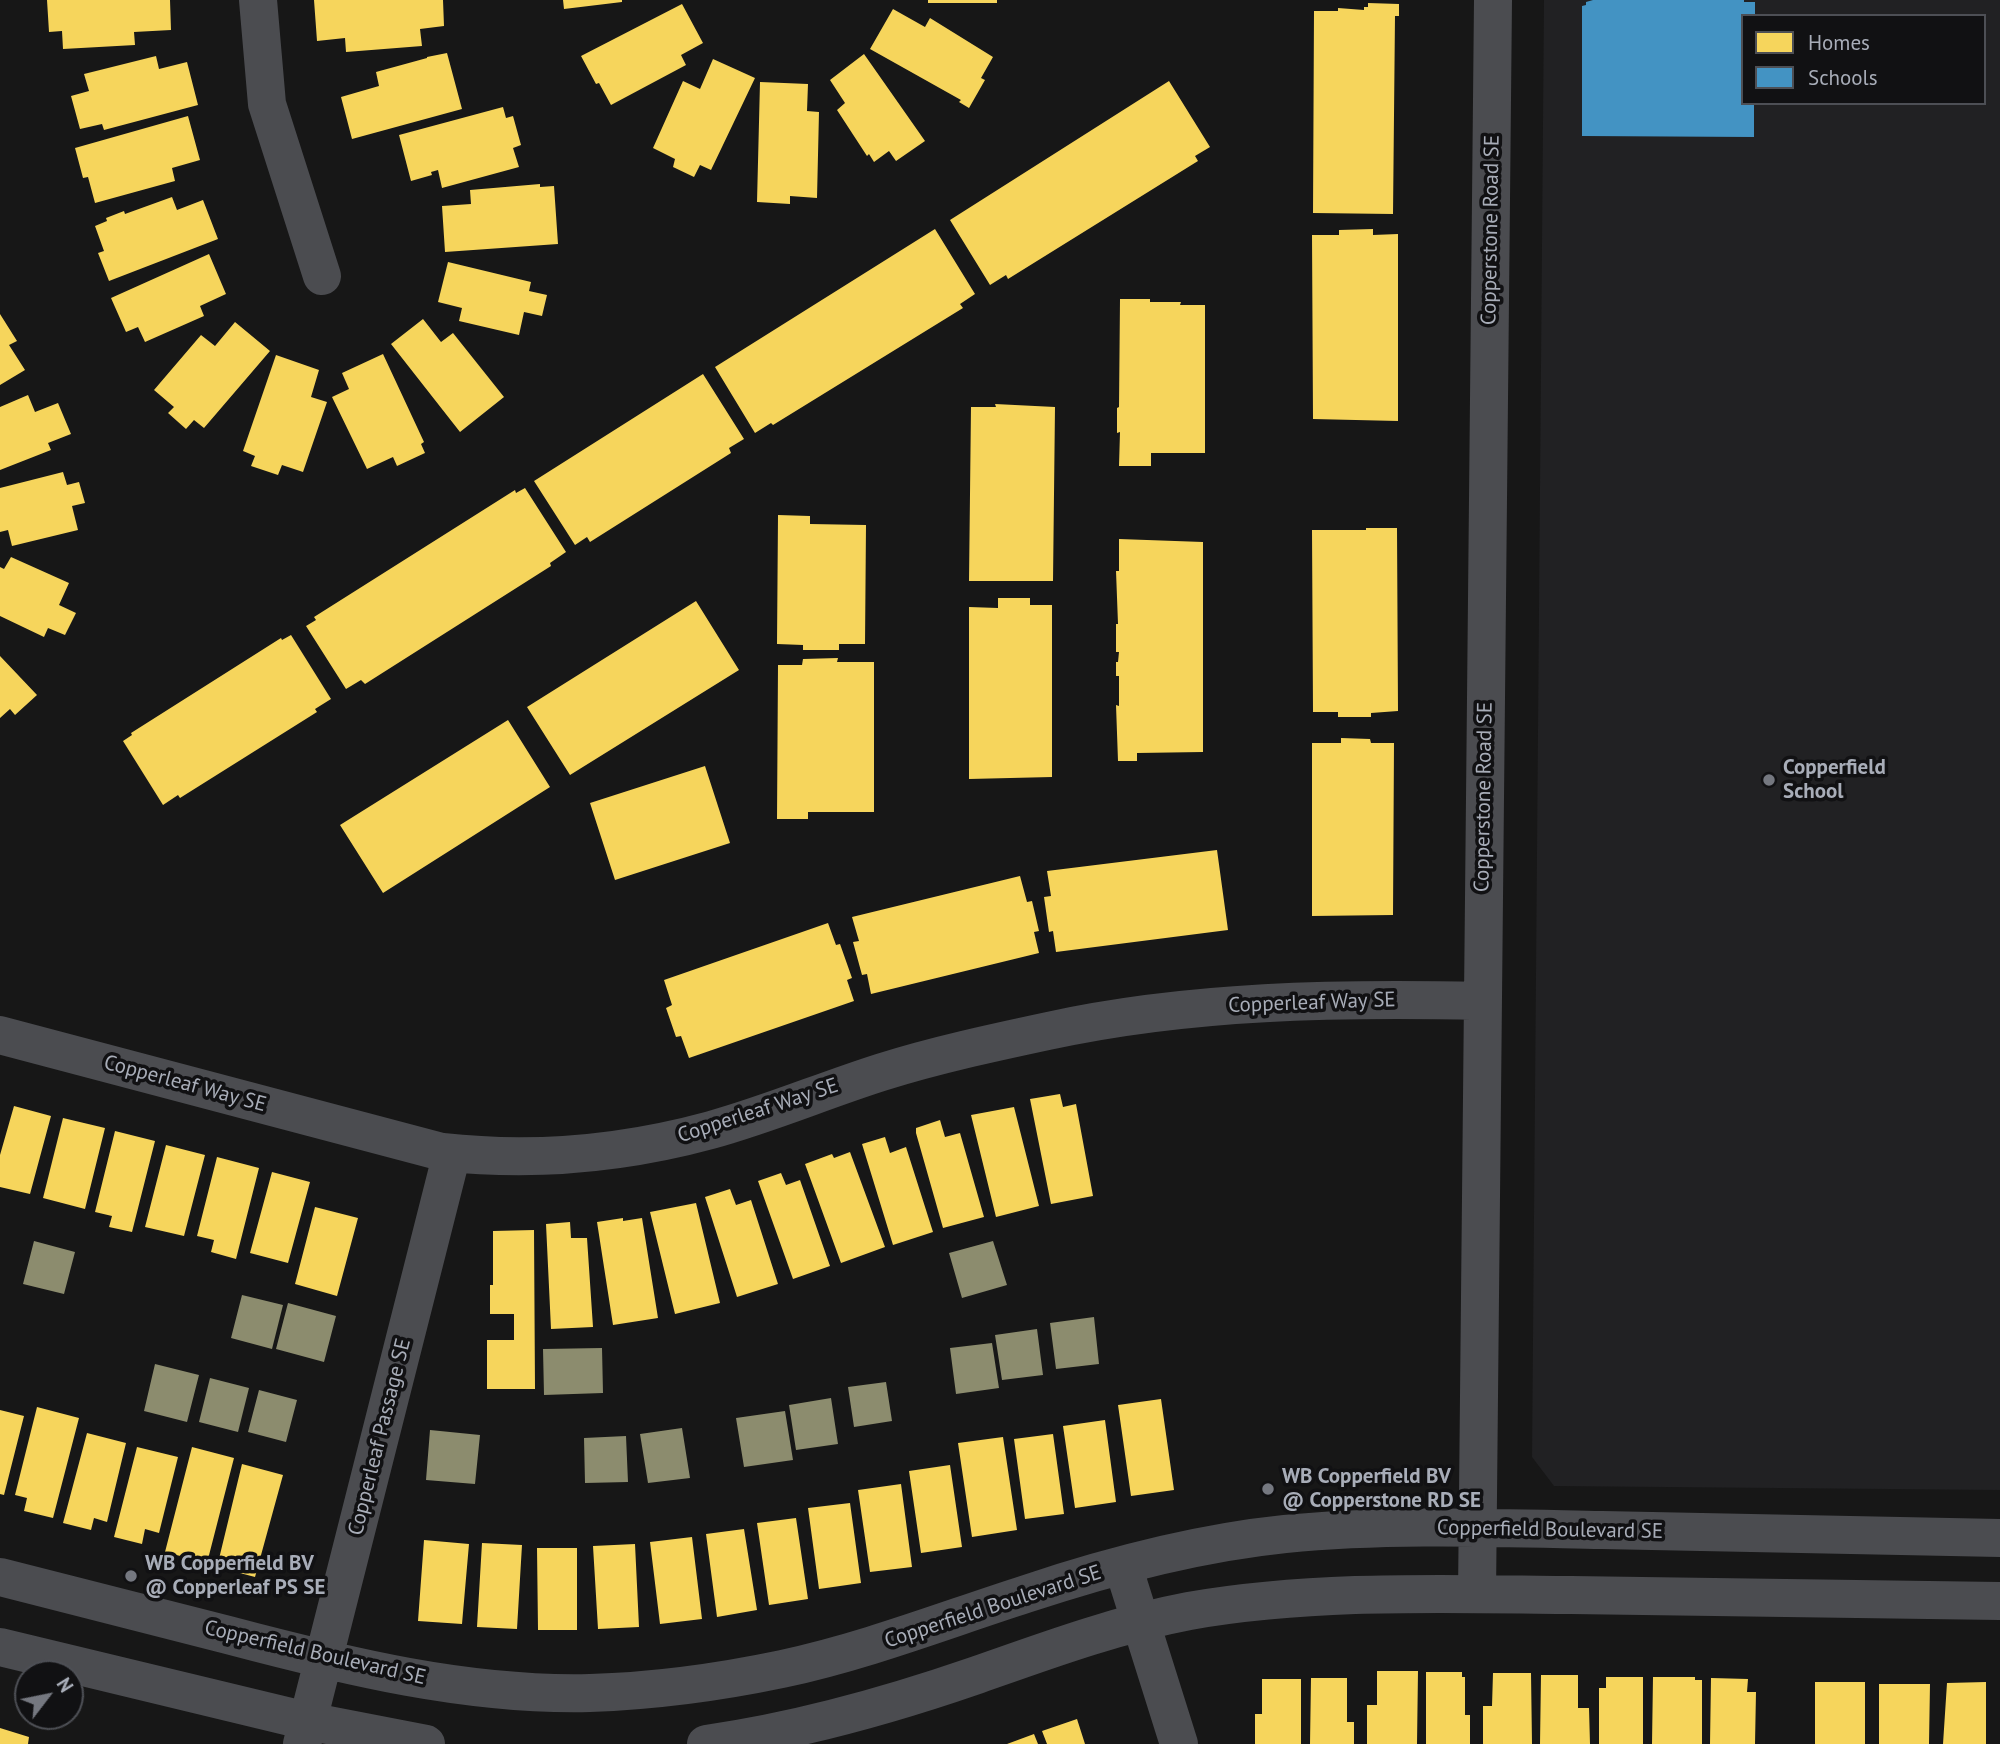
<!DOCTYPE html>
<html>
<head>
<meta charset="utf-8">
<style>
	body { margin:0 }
	#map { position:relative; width:2000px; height:1744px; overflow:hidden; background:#171717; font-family:"PT Sans",sans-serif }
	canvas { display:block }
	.legend { position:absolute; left:1741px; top:14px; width:245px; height:91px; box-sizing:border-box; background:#111113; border:2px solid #4d4f55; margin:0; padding:9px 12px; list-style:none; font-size:21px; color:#a8adb8 }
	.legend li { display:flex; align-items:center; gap:14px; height:35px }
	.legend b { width:35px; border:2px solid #4d4f55 }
	.north { position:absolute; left:14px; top:1660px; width:70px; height:70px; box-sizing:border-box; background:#111113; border:2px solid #4d4f55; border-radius:50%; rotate:58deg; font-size:19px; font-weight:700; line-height:28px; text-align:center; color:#a8adb8 }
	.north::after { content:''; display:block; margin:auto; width:24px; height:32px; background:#757880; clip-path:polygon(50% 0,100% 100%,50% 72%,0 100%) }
</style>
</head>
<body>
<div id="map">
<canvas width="2000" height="1744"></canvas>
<ul class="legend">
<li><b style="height:19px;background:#f6d55c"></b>Homes</li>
<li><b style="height:19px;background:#4393c3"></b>Schools</li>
</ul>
<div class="north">N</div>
</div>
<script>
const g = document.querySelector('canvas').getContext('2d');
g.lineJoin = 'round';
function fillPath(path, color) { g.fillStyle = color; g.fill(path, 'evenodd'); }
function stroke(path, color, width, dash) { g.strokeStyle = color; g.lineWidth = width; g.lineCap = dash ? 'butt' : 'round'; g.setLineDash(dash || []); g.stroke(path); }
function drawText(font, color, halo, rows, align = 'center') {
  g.font = font + ' "PT Sans",sans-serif'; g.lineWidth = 7; g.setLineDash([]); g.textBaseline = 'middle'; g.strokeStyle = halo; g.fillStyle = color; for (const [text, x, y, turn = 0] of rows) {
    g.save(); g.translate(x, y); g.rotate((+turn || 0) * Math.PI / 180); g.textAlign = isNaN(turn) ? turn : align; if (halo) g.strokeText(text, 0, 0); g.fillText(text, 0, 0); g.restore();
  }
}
const built = new Path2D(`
	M1544,0H2000V1490L1554,1486L1532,1457ZM1743,16H1984V103H1743Z`);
const homes = new Path2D(`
	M47,0H170L171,30L134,32L135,45L63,49L62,31L49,32Z
	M314,0H443L444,26L420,29L422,46L346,52L345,38L317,41Z
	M563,0H622V2L564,9Z
	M928,0H997V3H928Z
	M1368,3L1399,4V16H1395L1393,214L1313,213L1314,11H1338V8L1364,10V7H1368Z
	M682,4L703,43L681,55L686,65L611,105L599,83L596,84L581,56Z
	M893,9L925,27L930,18L993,57L981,78L985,80L969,108L959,102L961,100L870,49Z
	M447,53L462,109L352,139L341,97L379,86L376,72L427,58V57Z
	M864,54L925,141L896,161L889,151L874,162L869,154L867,156L837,110L845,103L830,80Z
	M156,56L159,69L187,62L198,105L104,130L102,124L80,129L71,96L89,91L84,74Z
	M713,59L755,78L711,170L700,165L694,177L673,167L675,159L653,148L683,81L700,89Z
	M1169,81L1210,147L1195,156L1198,161L1008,279L1006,275L990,285L950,220Z
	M760,82L808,84L807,111L819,112L817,198L790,196V204L757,202Z
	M503,107L506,118L513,116L521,145L513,148L519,167L442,188L438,170L431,172L432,175L411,181L399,135Z
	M188,116L200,160L172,168L175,181L95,203L88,177L83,178L75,148Z
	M540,184V187L554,186L558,244L445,252L442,206L471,204L470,190Z
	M172,197L177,210L203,200L218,239L109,281L98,253L104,251L95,226L107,221L106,218L124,211L125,214Z
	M935,229L975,294L960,304L963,308L773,425L771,423L755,433L715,367Z
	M1373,229V235L1398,234V421L1313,419L1312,235H1339V230Z
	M209,254L226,294L200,306L204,316L145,342L138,327L126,332L111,298Z
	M448,262L531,282L529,291L547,295L542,316L524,312L519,335L459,321L462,308L438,302Z
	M1120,299H1150V302H1181L1180,305H1205V453H1151V466H1119L1120,432L1117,433V408L1119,407Z
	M0,314L17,341L9,345L25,370L0,385Z
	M423,319L441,342L453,333L504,397L460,432L391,344Z
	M235,322L270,351L204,428L194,420L186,429L168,413L174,407L154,390L201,335L215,346Z
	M383,354L424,442L421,444L425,453L397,466L393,457L367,469L332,397L349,389L342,373Z
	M276,355L319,370L311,397L327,402L303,472L282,465L278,475L251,466L255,456L243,451Z
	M703,374L744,439L729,448L731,453L590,542L587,537L575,545L534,481Z
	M28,395L35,412L58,403L71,434L48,443L51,450L0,470V407Z
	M995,404L1055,407L1053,581H969L971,407H996Z
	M63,472L67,485L79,482L85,503L72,506L78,530L12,546L8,530L0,532V488Z
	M525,488L566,552L550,563L551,566L365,684L361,680L346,689L306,626L316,620L314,617L515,490L516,493Z
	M778,515L810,516V524L866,525L865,644H839V650H803V645L777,644Z
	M1366,528H1397L1398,711L1371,713V717H1338V712H1313L1312,530H1366Z
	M1119,539L1203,542V752L1137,753V761H1118L1116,705L1119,706V676H1116V662H1118L1119,652H1116V624H1118L1116,571H1119Z
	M11,557L69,583L59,605L76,613L65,635L48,628L44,637L0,616V567L4,569Z
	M998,598H1030V605H1052V777L969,779V607L998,608Z
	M696,601L739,670L570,775L527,707Z
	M291,635L331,699L315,709L317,712L180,798L178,795L163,805L123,741L132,735L131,733L281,638L282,640Z
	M0,656L37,695L15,715L10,709L0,718Z
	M838,658L837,662H874V812H808V819H777L778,665H802L803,659Z
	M508,720L550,787L383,893L340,825Z
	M1341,738L1370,739L1371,743H1394L1393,915L1312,916V743H1341Z
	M705,766L730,843L615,880L590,803Z
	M1217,850L1228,930L1056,952L1053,931L1049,932L1044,897L1051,896L1047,871Z
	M1020,876L1027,902L1032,901L1039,931L1034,932L1039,953L871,994L867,974L862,975L853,942L859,941L852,917Z
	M828,923L836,945L840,944L852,978L847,980L854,1001L689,1058L681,1036L676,1037L666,1008L672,1005L664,980Z
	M1060,1094L1063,1107L1076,1104L1093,1196L1051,1204L1030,1099Z
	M14,1106L51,1116L30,1194L0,1187V1155Z
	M1014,1107L1039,1206L996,1217L971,1115Z
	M63,1118L105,1128L85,1209L43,1198Z
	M940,1120L945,1137L960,1133L984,1217L943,1228L916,1133V1128Z
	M115,1131L155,1141L132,1232L109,1227L112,1216L95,1212Z
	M885,1137L890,1153L906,1147L933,1232L893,1245L862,1144Z
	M166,1145L205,1155L184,1236L145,1227Z
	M850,1152L885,1247L841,1263L805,1164L832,1154L834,1158Z
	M217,1157L259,1168L236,1259L211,1252L214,1240L197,1236Z
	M272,1172L310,1182L288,1263L250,1253Z
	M781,1173L786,1185L800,1180L830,1266L793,1279L758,1181Z
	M730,1189L736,1205L751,1200L778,1284L737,1297L705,1197Z
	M696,1203L720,1303L675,1314L650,1212Z
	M315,1207L358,1218L337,1296L295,1284Z
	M623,1218V1221L642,1218L658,1318L613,1325L597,1222Z
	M570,1222L571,1238H587L593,1327L551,1329L546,1224Z
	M534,1230L535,1389H487V1340H514V1314H490V1285H493V1231Z
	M1161,1399L1174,1490L1131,1496L1118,1405Z
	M37,1407L79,1418L53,1518L24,1511L27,1498L15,1495Z
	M0,1410L24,1416L4,1495L0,1494Z
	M1105,1420L1116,1502L1075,1508L1063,1426Z
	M87,1433L126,1443L107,1522L94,1518L91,1530L63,1523Z
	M1053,1434L1064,1514L1025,1519L1014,1439Z
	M1003,1437L1017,1530L972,1537L958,1443Z
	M137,1447L178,1457L159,1533L145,1529L142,1544L114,1537Z
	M192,1447L234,1458L207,1563L165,1552Z
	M242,1464L283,1475L255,1577L217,1567Z
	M950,1465L962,1547L921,1553L909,1471Z
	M901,1484L912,1567L870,1572L858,1490Z
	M850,1503L861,1583L819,1589L808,1508Z
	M796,1518L808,1599L769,1605L757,1523Z
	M744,1529L757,1610L717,1617L706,1534Z
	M692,1537L702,1619L660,1624L650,1542Z
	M424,1540L469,1544L462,1624L418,1621Z
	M482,1543L522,1545L517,1629L477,1627Z
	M635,1544L639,1627L598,1629L593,1546Z
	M537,1548H577V1630H538Z
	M1377,1671H1418L1417,1744H1367V1705H1377Z
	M1426,1672H1462V1677H1465V1715H1470V1744H1426Z
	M1493,1673H1531L1532,1744H1483V1706H1492Z
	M1541,1675H1578V1708H1589L1590,1744H1540Z
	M1606,1677H1643V1744H1599V1688H1606Z
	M1653,1677H1695V1680H1702V1744H1652Z
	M1311,1678H1347V1722H1354V1744H1310Z
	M1711,1678L1748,1679L1747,1692H1756L1755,1744H1710Z
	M1262,1679H1301V1744H1255V1714H1262Z
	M1815,1682H1865V1744H1815Z
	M1986,1682V1744H1943L1947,1683Z
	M1879,1684H1930L1929,1744H1879Z
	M1077,1719L1085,1744H1047L1042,1731Z
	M0,1728L29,1737L28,1744H0Z
	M1034,1734L1038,1744H1007Z`);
const schools = new Path2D(`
	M1593,0H1744V2H1755V16H1743V103H1754V137L1582,136V6L1586,5V2Z`);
const industry = new Path2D(`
	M34,1241L75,1252L64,1294L23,1284Z
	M993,1241L1007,1285L962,1298L949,1253Z
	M242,1295L283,1305L272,1349L231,1338Z
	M288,1303L336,1316L324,1362L276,1349Z
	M1094,1317L1099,1364L1056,1369L1050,1323Z
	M1037,1329L1043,1375L1002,1380L995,1335Z
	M992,1343L999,1388L956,1394L950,1348Z
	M602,1348L603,1393L544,1395L543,1349Z
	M155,1364L199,1375L187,1422L144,1411Z
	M210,1378L249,1388L238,1432L199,1422Z
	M886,1382L892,1421L854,1427L848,1387Z
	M259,1390L297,1400L286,1442L248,1432Z
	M831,1398L838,1444L796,1450L789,1405Z
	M785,1411L793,1460L744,1467L736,1418Z
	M682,1428L690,1478L648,1483L640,1434Z
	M430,1430L480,1435L475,1484L426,1480Z
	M626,1436L628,1482L585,1483L584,1438Z`);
const minor = new Path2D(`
	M258,0L267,104L322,276
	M0,1035L442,1152C532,1162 623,1154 711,1130C769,1114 825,1090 882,1072C936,1055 992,1043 1048,1031C1190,1000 1338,998 1482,1001
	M1123,1566L1179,1744
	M0,1577C76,1596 152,1615 228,1635C345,1666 468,1696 590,1693C654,1691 720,1682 782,1669C866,1651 945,1620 1026,1594C1110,1566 1197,1543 1285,1534C1390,1524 1497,1528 1602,1530C1734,1532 1867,1535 2000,1538
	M1477,1594L1493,0
	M0,1647L307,1721L426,1744
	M302,1744L452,1153
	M706,1744C797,1731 887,1706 974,1676C1045,1651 1115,1625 1189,1611C1315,1589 1444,1594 1571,1595C1714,1597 1857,1599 2000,1601`);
const markers = [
	[1769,780,7,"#757880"],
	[1268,1489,7,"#757880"],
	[131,1576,7,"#757880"]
];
const streetNames = [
	["Copperstone Road SE",1491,230,-89],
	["Copperstone Road SE",1484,797,-89],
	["Copperleaf Way SE",1312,1003,-2],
	["Copperleaf Way SE",185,1084,15],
	["Copperleaf Way SE",758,1111,-18],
	["Copperleaf Passage SE",380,1437,-76],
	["Copperfield Boulevard SE",1550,1530,1],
	["Copperfield Boulevard SE",993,1607,-18],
	["Copperfield Boulevard SE",315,1653,13]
];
const poiNames = [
	["Copperfield",1783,768],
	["School",1783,792],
	["WB Copperfield BV",1282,1477],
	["@ Copperstone RD SE",1282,1501],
	["WB Copperfield BV",145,1564],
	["@ Copperleaf PS SE",145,1588]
];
fillPath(built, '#212123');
fillPath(homes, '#f6d55c');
fillPath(schools, '#4393c3');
fillPath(industry, '#8c8c6e');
stroke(minor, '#4b4c50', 38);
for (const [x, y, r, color] of markers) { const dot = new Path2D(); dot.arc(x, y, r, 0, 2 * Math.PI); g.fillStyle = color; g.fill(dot); stroke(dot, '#111113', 2.5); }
drawText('21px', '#a8adb8', '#111113', streetNames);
drawText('bold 21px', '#a8adb8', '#111113', poiNames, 'left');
</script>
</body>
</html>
